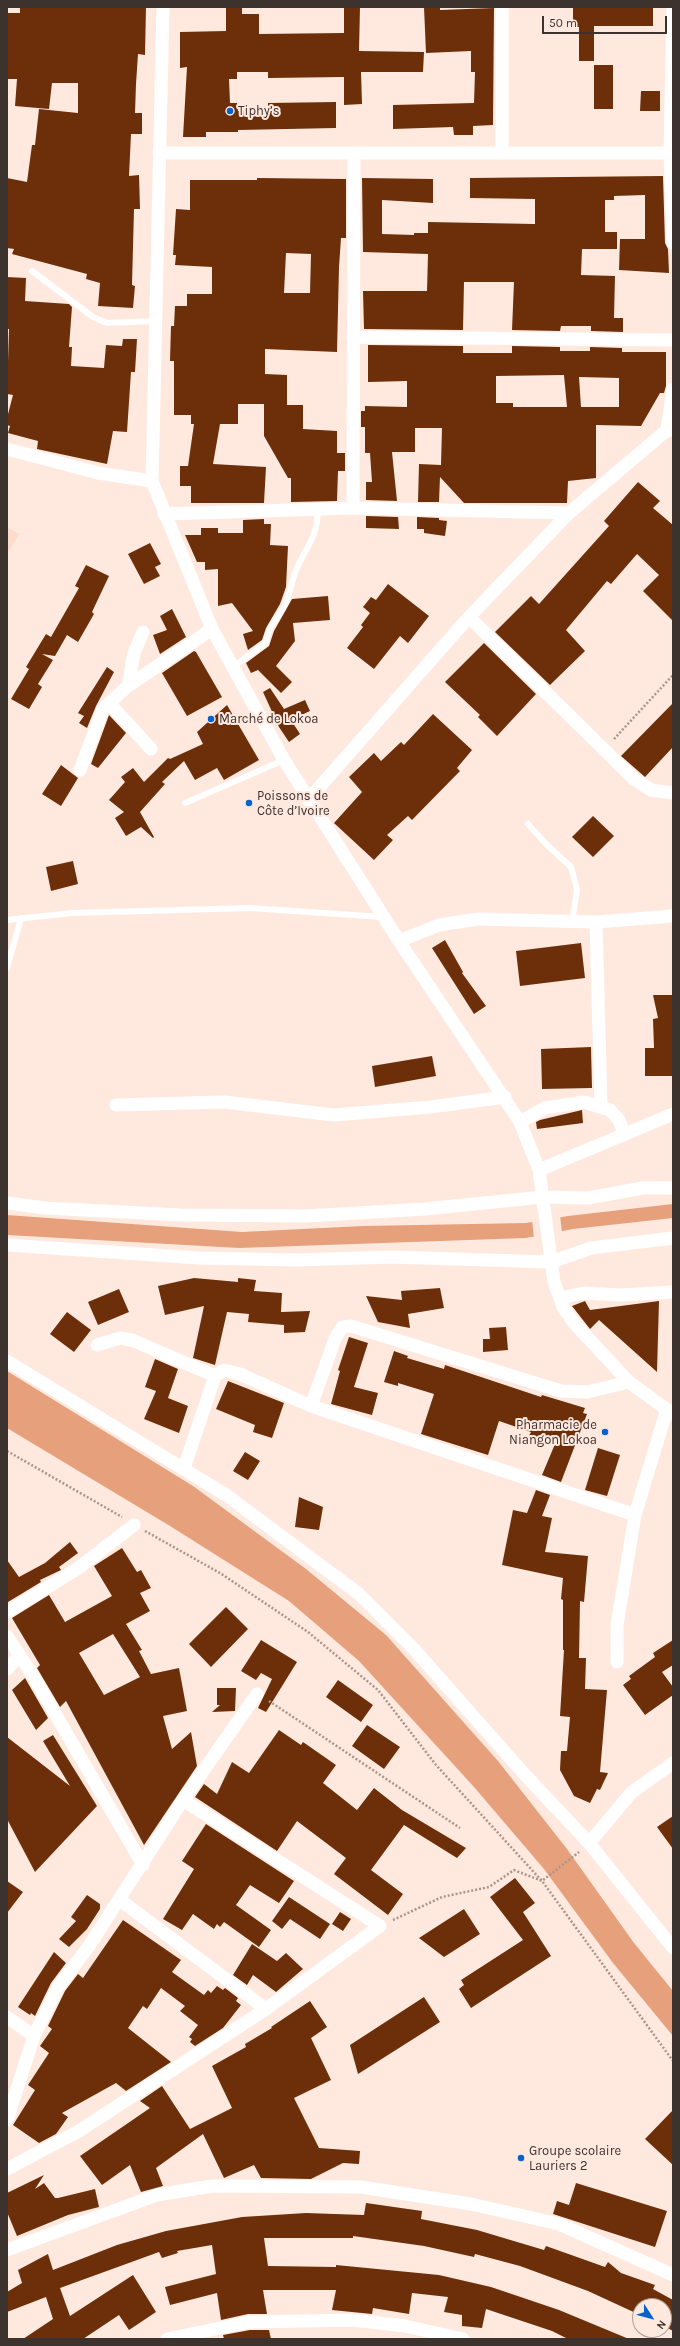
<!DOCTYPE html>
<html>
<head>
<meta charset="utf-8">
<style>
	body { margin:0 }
	#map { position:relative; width:680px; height:2346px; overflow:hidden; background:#ffe9df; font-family:Karla,sans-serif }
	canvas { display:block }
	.frame { position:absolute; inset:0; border:8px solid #3d332e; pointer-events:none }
	.north { position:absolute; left:632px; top:2298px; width:40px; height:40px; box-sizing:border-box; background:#ffe9df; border:1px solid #b1a098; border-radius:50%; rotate:126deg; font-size:11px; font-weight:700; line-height:16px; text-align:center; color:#3d332e }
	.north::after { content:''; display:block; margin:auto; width:14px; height:18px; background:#0663cc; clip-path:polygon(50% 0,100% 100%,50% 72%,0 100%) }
	.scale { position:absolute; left:542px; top:16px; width:125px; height:18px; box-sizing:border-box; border:2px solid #3d332e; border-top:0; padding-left:5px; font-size:12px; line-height:14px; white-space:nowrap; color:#3d332e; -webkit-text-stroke:3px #ffe9df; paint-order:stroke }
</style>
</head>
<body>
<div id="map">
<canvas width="680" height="2346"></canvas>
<div class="frame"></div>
<div class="north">N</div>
<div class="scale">50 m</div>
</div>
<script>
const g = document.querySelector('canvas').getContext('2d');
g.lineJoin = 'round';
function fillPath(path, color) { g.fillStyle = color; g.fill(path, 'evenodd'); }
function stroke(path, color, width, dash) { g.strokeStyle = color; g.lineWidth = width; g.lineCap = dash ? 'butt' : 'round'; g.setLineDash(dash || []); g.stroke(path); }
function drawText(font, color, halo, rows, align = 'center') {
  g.font = font + ' Karla,sans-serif'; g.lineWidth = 4; g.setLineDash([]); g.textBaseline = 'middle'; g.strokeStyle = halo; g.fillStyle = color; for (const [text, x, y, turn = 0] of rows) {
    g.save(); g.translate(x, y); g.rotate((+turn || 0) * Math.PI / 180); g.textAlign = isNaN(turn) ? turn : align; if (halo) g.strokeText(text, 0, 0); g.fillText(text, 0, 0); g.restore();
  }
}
const built = new Path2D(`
	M7,527L19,534L7,554Z`);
const water = new Path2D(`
	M673,1204V1218L573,1229L526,1238L239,1248L7,1235V1215L242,1232L363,1226L526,1223L568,1216Z
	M7,1371L193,1486L306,1569L386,1635L498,1761L567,1849L634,1943L673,1991V2036L613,1963L544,1869L474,1787L359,1661L289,1601L170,1526L7,1428Z`);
const pier = new Path2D(`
	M560,1215L562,1233L534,1238L532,1220Z`);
const building = new Path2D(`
	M20,7H146L145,55L138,54L136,84L135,113H142V134H131L129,176L139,175L140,209H134L132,285L135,286L133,308L98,306L100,283L86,279L87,274L12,254L14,249L7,248V178L27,182L32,145H35L39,109L78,113V83H52L49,109L15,106L17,79H7V13H20Z
	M226,7H242V14H259V34L344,33V7H360L359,51L424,52L423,72H361L362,104L344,105V77L268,78V72H237V79H229L230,103H237L238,111L268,110V103L336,102V128L238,130V132H206V137H183L187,67L180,68V32L226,31Z
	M424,7H440V10L494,8L493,125L473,126V135H454L453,127L393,129V105L474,103L475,72H471V51L426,53Z
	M573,7H653V26H594V61H579V27H573Z
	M594,65H613V109H594Z
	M641,91H660V111H640Z
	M663,176L665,243L668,249L669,273L619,270L620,239H645V195L614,196V200H605V232H617V249H582L581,275L615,276L614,318H623V332L591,331V326H561L560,331L512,330L514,282H464L463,330L364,329L363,291H427L428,254L363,252L362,178L433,179V203L382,200V234L414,235V233H428V222L535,224V199L470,198V178Z
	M257,178L346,179V238H341L339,267L337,352L265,349V374L287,375V405H303V429L337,431V453H345V471H338L337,501L291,502V478H288L264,436V404H238V424H220L213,464L266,467L264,503H191V486H180V466H188L194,424H191V415H174V361H170L171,326H174L175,306H187V294H212V267L175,265L176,255H173L176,209L190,210V180H257ZM286,253L311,254L310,293H284Z
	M7,277L26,278L25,301L69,304L72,307L69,347H72L71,366L104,368L106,345L122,346L123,339H137L135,372H131L127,432L113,431L107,464L37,449L38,441L8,433L10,426L7,425V418L13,395L7,394L9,329H7Z
	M368,345L463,346V353H512V346L560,347V351H590V347L622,348V352H666V386L664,393H660L641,426L596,425V478L568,481L567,503H464L440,477L439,502H418L419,464L441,465L442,428H415V452H392L397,501L366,500V482H372L370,453H365V427H361V411H365V406L407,407V381L368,382ZM564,375L567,407H513V403H496V376ZM579,377L619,378V407H581Z
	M638,482L660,501L653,508L673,525V621L643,591L659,575L637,554L611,584L607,581L566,630L585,651L550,685L495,632L531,596L539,604L609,526L604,521Z
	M366,516L398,517L399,529L366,528Z
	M417,517L439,518V520L447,521L445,536L424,533V529H417Z
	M264,519V524H271L270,545L288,546L286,587L280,604L266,628L262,640L248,650L243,634L253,631L232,603L218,606V569L205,570V562H197L185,535H201V528H218V533H243V520Z
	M150,543L161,564L155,567L160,576L144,584L128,554Z
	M86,565L109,576L92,612L94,614L78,642L67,635L55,656L42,654L53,660L38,684L42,687L29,709L11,699L29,669L26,667L46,634L51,637L79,588L75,586Z
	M388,584L429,616L408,643L400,636L374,669L347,648L363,627L361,625L370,613L363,607L371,597L376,600Z
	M328,596L330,620L293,623L295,641L276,666L292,682L281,693L258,670L251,673L246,663L269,646L274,631L292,599Z
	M172,609L186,637L160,654L153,635L167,630L160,616Z
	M484,643L536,694L497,736L478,717L480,715L445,682Z
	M194,651L196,652L222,697L187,716L162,673Z
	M107,667L114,672L96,706L87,728L79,723L84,716L78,713Z
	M270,688L284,709L305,700L310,711L291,720L300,734L289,742L279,727L263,692Z
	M673,703V747L645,777L621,756Z
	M227,705L259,760L224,780L217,768L195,780L184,761L162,782L165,784L140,812L154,837L153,838L141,827L126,836L115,818L124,812L109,800L125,782L121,777L133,768L144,782L168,758L170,759L203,744L197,732Z
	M433,714L472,750L457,768L460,771L412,820L408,816L387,835L393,840L374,860L334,823L362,792L349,777L374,753L381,761L401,742L404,745Z
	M109,715L126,733L98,768L91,764Z
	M61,765L78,778L61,806L42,794Z
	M593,816L614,836L593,857L572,837Z
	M73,861L78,884L51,891L46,867Z
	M445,940L463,972L462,973L486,1006L474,1014L432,948Z
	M581,943L585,978L520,986L516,951Z
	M653,995H673V1076H645V1048H654L653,1019L658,1018Z
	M591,1047L592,1088L542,1089L541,1049Z
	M432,1056L436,1076L375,1087L372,1066Z
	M582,1110L583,1123L537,1129L536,1122L540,1120Z
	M194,1278L238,1282V1278L256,1280L254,1291L282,1293L281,1312L310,1311L305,1332L284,1333V1325L248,1322L249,1314L227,1312L215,1365L193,1358L204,1306L165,1315L158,1286Z
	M440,1288L444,1308L408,1314L410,1328L378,1322L366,1296L402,1300L401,1291Z
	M119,1289L129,1312L98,1325L88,1302Z
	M585,1301L590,1310L659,1301L657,1372L599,1320L590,1329L572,1306Z
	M67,1312L91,1330L74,1352L50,1334Z
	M506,1327L508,1350L483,1352V1339H490L489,1328Z
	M349,1337L368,1343L354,1387L378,1393L372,1415L331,1404L340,1371L338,1370Z
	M394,1351L408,1356L407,1358L444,1369L445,1365L541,1397L542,1395L585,1408L583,1413L587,1414L561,1482L542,1475L555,1444L529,1436L531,1432L499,1421L488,1455L421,1434L434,1394L398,1383V1386L384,1382Z
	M155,1359L178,1369L168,1398L188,1406L179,1433L144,1419L156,1391L145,1387Z
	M228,1381L284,1403L272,1438L253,1432L255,1425L216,1409Z
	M598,1448L620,1455L607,1496L585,1490Z
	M245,1452L260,1461L248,1480L233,1471Z
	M536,1490L550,1495L542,1516L552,1518L545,1552L588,1556L584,1602L580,1601L579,1658H586L585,1689L607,1690L600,1772L608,1773L600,1790L597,1789L590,1803L574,1796L560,1770L561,1751H567L570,1717L560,1716L564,1650H563V1600L561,1599L563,1578L502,1565L513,1510L527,1513Z
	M299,1497L323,1507L319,1530L295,1527Z
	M70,1542L78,1553L59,1567L61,1570L40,1580L41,1582L8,1602L7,1560L19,1577L45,1563Z
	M122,1548L137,1572L141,1570L151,1588L140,1593L150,1611L126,1624L142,1650L139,1651L151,1674L179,1668L187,1711L163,1716L172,1749L191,1732L197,1766L144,1845L66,1701L60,1707L37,1668L40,1665L12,1618L49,1595L65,1622L112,1596L94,1566ZM113,1634L140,1677L104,1695L79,1653Z
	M226,1607L248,1629L211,1667L189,1644Z
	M261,1640L297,1662L266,1712L258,1708L272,1679L261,1673L256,1680L241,1671Z
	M673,1640V1665L662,1672L673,1687V1695L645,1715L623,1685L631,1679L629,1676L655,1657L653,1653Z
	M25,1678L48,1718L36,1730L12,1690Z
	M338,1680L373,1705L361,1722L326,1697Z
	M217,1688H236L235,1711L212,1712L220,1705H217Z
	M367,1725L400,1747L384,1769L352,1746Z
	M279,1730L301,1745L303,1742L336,1765L323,1783L357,1810L374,1788L402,1810L466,1848L457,1858L404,1825L371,1870L403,1894L388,1915L334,1874L346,1858L297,1821L277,1851L195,1797L204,1784L217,1794L232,1762L249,1773Z
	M53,1735L97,1806L35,1872L7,1819V1737L70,1786L43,1741Z
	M673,1816V1849L657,1827Z
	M206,1824L294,1881L279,1903L250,1885L236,1905L271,1930L259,1947L224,1922L220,1927L217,1924L214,1929L193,1914L182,1930L163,1919L194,1869L182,1861Z
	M515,1878L535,1903L523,1912L551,1956L471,2008L459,1989L464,1985L461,1980L523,1940L490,1897Z
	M7,1881L23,1892L7,1913Z
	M87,1895L100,1904V1909L87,1929L69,1947L59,1939L76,1921L71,1917Z
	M289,1897L330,1924L320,1939L290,1919L282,1929L272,1921Z
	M464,1909L480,1934L444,1957L419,1938Z
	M340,1912L351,1919L343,1931L332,1924Z
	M123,1920L181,1960L172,1972L204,1995L208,1990L211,1993L217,1986L223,1990L225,1988L238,1998L236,2001L241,2005L223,2028L195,2046L190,2042L192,2039L189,2037L198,2025L180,2011L185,2006L161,1988L147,2009L143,2006L128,2028L171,2062L126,2091L116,2083L62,2113L68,2117L56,2134L39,2143L13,2125L35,2090L28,2085L49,2053L40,2046L52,2029L48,2026L65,1991L78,1974L83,1978Z
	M252,1944L277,1961L286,1953L303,1969L276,1992L253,1975L247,1985L233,1975Z
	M54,1952L66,1963L51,1983L35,2016L31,2013L30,2015L18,2007Z
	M424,1997L440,2022L358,2074L350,2045Z
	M310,2001L327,2027L311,2038L331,2080L294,2098L319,2148L360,2151L359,2164L343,2163L311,2179L261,2178L254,2165L224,2178L203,2134L156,2168L163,2186L141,2192L130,2165L102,2185L80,2156L150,2108L140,2101L162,2086L190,2129L232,2108L212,2066L246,2047L245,2044L272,2028L271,2027Z
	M673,2110V2165L645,2139Z
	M44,2175L35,2189L44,2183L55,2198H58L95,2189L99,2207L68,2215L17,2236L7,2212V2193Z
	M576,2183L667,2211L655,2247L553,2214L557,2201L569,2205Z
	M366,2203L422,2211L421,2219L477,2230L544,2250L546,2246L605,2267L608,2262L621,2273L655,2285L653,2289L673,2300V2331L664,2326V2306H640V2315L588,2291L520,2266L475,2254L474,2257L424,2246L353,2236V2238H264L268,2266L336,2267V2265L439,2275L491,2287L559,2310L629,2339H568L552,2331L486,2309L482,2328L462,2326V2315L444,2312L448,2297L412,2293L409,2314L373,2308L372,2314L332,2310L336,2290H263L267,2314H248L221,2320L217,2293L170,2305L165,2287L216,2274L212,2245L177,2251L178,2253L162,2258L159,2252L60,2288L70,2316L133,2275L156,2312L129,2330L119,2315L83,2339H23L53,2319L46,2297L7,2312V2292L22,2283L18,2270L48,2254L53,2270L117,2245L166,2231L242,2217L306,2213L364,2215Z
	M250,2330H269L271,2339H224L223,2335Z`);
const path = new Path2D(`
	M614,739L673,675
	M7,1451L122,1517
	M145,1531L220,1573L308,1632L378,1690L436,1765L542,1881L673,2061
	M269,1701L460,1828
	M393,1920L442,1897L489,1887L514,1870L542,1881L579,1852`);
const lane = new Path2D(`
	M32,271L93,317L107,323L155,321
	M234,666L266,643C269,621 280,619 287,600C291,590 292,578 297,568C306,547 320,533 317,509
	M185,803L284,760
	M528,824L546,844L571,867L577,890L572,922
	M7,920L72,913L250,908L383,917
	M7,968L21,918`);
const street = new Path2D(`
	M163,7L152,481L212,629L284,760L399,941L520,1122L539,1170L554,1282L563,1307L574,1323L629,1382L673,1414
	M673,7L670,153L673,243
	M502,152V7
	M159,153H670
	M353,337L673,340
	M667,430L673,389
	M7,449L98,473L152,481
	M353,508L354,155
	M164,514L353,508L569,513
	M469,617L634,779L651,790L673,793
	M128,686L134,653L143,632
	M109,703L151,749
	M80,770L103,709L128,686L212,629
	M308,800L469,617L569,513L667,430H673
	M596,922L601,1107
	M399,941L439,925L478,919L596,922L673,916
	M116,1105L224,1102L334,1115L430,1107L505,1097
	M520,1122L545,1108L584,1102L610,1110L619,1120L624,1133
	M539,1170L673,1114
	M7,1203L45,1208L181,1215L306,1216L425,1209L543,1197L588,1198L643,1188H673
	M7,1245L199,1258L297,1260L392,1257L551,1262L591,1248L673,1238
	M560,1298L584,1293L619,1295L673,1292
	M97,1345L120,1338L132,1340L215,1376
	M7,1361L226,1495L359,1594L413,1648L527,1777L589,1843L673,1948
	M311,1406L335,1339L342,1327L351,1326L561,1391L587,1392L629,1382
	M184,1468L215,1376L224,1370L240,1374L311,1406L635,1515
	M7,1612L77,1569L134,1525
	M7,1636L32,1674L143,1865
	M617,1662V1625L635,1515L667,1409
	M7,1669L19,1656
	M589,1843L632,1792L673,1763
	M120,1900L266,2009
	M7,2017L34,2036
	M7,2120L34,2036L58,1987L89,1946L183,1800L257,1694
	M7,2169L79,2131L266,2009L380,1926L183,1800
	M7,2250L157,2195L212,2186L361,2187L471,2204L559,2224L673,2275
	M167,2339L249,2322L353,2320L405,2326L463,2339`);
const markers = [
	[230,111,4,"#0663cc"],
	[211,719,4,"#0663cc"],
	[249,803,4,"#0663cc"],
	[605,1432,4,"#0663cc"],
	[521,2158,4,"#0663cc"]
];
const poiNames = [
	["Tiphy’s",238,111],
	["Marché de Lokoa",219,719],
	["Poissons de",257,796],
	["Côte d’Ivoire",257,811],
	["Pharmacie de",597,1425,"right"],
	["Niangon Lokoa",597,1440,"right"],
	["Groupe scolaire",529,2151],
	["Lauriers 2",529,2166]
];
fillPath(built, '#fddbcb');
fillPath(water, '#e7a07c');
fillPath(pier, '#ffe9df');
fillPath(building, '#6c2f09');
stroke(path, '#a6968e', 2.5, [2, 2]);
stroke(lane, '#fff', 6);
stroke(street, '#fff', 13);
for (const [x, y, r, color] of markers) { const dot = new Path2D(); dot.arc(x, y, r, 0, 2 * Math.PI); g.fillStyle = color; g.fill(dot); stroke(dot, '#ffe9df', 1.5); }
drawText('13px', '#3d332e', '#ffe9df', poiNames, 'left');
</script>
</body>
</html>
